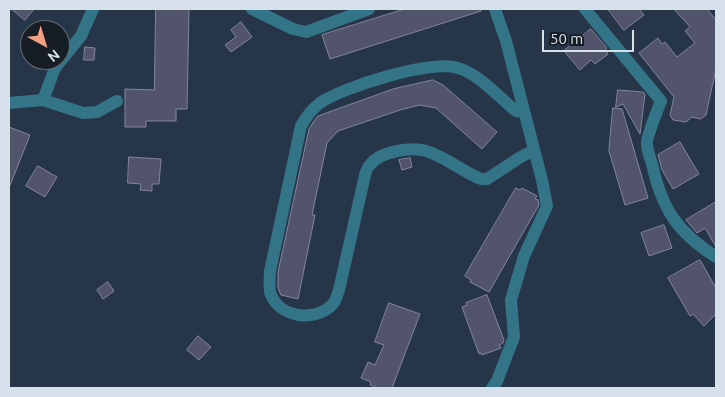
<!DOCTYPE html>
<html>
<head>
<meta charset="utf-8">
<style>
	body { margin:0 }
	#map { position:relative; width:725px; height:397px; overflow:hidden; background:#263648; font-family:Ubuntu,sans-serif }
	canvas { display:block }
	.frame { position:absolute; inset:0; border:10px solid #d7e1ec; pointer-events:none }
	.north { position:absolute; left:20px; top:20px; width:50px; height:50px; box-sizing:border-box; background:#161d25; border:1px solid #636b75; border-radius:50%; rotate:141deg; font-size:14px; font-weight:700; line-height:20px; text-align:center; color:#d7e1ec }
	.north::after { content:''; display:block; margin:auto; width:18px; height:22px; background:#f2a081; clip-path:polygon(50% 0,100% 100%,50% 72%,0 100%) }
	.scale { position:absolute; left:542px; top:30px; width:92px; height:22px; box-sizing:border-box; border:2px solid #d7e1ec; border-top:0; padding-left:6px; font-size:15px; line-height:18px; white-space:nowrap; color:#d7e1ec; -webkit-text-stroke:4px #161d25; paint-order:stroke }
</style>
</head>
<body>
<div id="map">
<canvas width="725" height="397"></canvas>
<div class="frame"></div>
<div class="north">N</div>
<div class="scale">50 m</div>
</div>
<script>
const g = document.querySelector('canvas').getContext('2d');
g.lineJoin = 'round';
function fillPath(path, color) { g.fillStyle = color; g.fill(path, 'evenodd'); }
function stroke(path, color, width, dash) { g.strokeStyle = color; g.lineWidth = width; g.lineCap = dash ? 'butt' : 'round'; g.setLineDash(dash || []); g.stroke(path); }
const building = new Path2D(`
	M12,9H34L25,20Z
	M156,9H189L187,109H176V121H146V127H125V89L154,90Z
	M405,9H481V11L330,59L322,35Z
	M608,9H639L644,15L624,30Z
	M674,9H707L716,20V69L706,115L701,119L692,117L686,122L673,120L670,115L674,97L639,53L658,38L662,44L665,42L677,57L695,43L685,31L690,27Z
	M241,22L252,37L231,52L225,45L236,37L231,30Z
	M591,29L607,48L605,50L608,54L595,64L591,60L580,70L564,51Z
	M85,47L95,48L94,60H84Z
	M433,80L443,85L497,132L482,149L436,108L420,105L400,110L338,131L327,143L312,215H315L298,299L281,295L278,288V272L309,129L314,121L318,116L393,89Z
	M618,90L643,92L645,94L640,134L623,104L616,107Z
	M613,108L622,109L648,198L625,205L609,151Z
	M9,127L30,135L9,188Z
	M680,142L699,174L673,189L662,170L658,155Z
	M129,157L161,159L159,184H152V191L140,190L141,184L128,183Z
	M410,158L412,167L402,170L399,160Z
	M38,166L57,177L45,197L26,186Z
	M516,188L520,190L522,188L537,196L535,199L538,200L539,205L489,292L470,282L471,280L465,276Z
	M716,202V247L705,228L697,233L686,220Z
	M664,225L672,248L649,256L641,233Z
	M700,260L716,288V314L704,326L693,314L690,316L668,278Z
	M108,282L114,291L103,299L97,290Z
	M487,295L504,340L503,343L499,345L501,348L482,355L481,353L479,354L462,307L467,305L466,303Z
	M389,303L420,314L392,388H378L370,385L371,382L361,378L368,362L375,365L384,345L375,342Z
	M198,336L211,347L199,360L187,350Z`);
const minor = new Path2D(`
	M252,9L293,29L306,32L369,9
	M585,9L661,101C656,114 650,128 647,141C646,148 650,157 652,164C662,209 677,232 716,257
	M43,100L55,68L81,36L93,9
	M9,103L43,100L83,113L97,112L117,101
	M524,112L516,111C498,97 481,75 458,68C432,59 343,87 320,103C312,109 306,117 301,126L270,271C270,278 268,288 271,295C281,318 315,322 332,305C336,301 337,295 339,290L365,175C366,172 367,167 370,165C380,151 413,146 429,152C447,158 463,172 481,179H487L519,158L534,150
	M492,388L497,381L514,337L511,300L524,256L547,206L542,180L506,41L495,9`);
fillPath(building, '#52546b');
stroke(building, '#83859e', 1);
stroke(minor, '#347488', 12);
</script>
</body>
</html>
